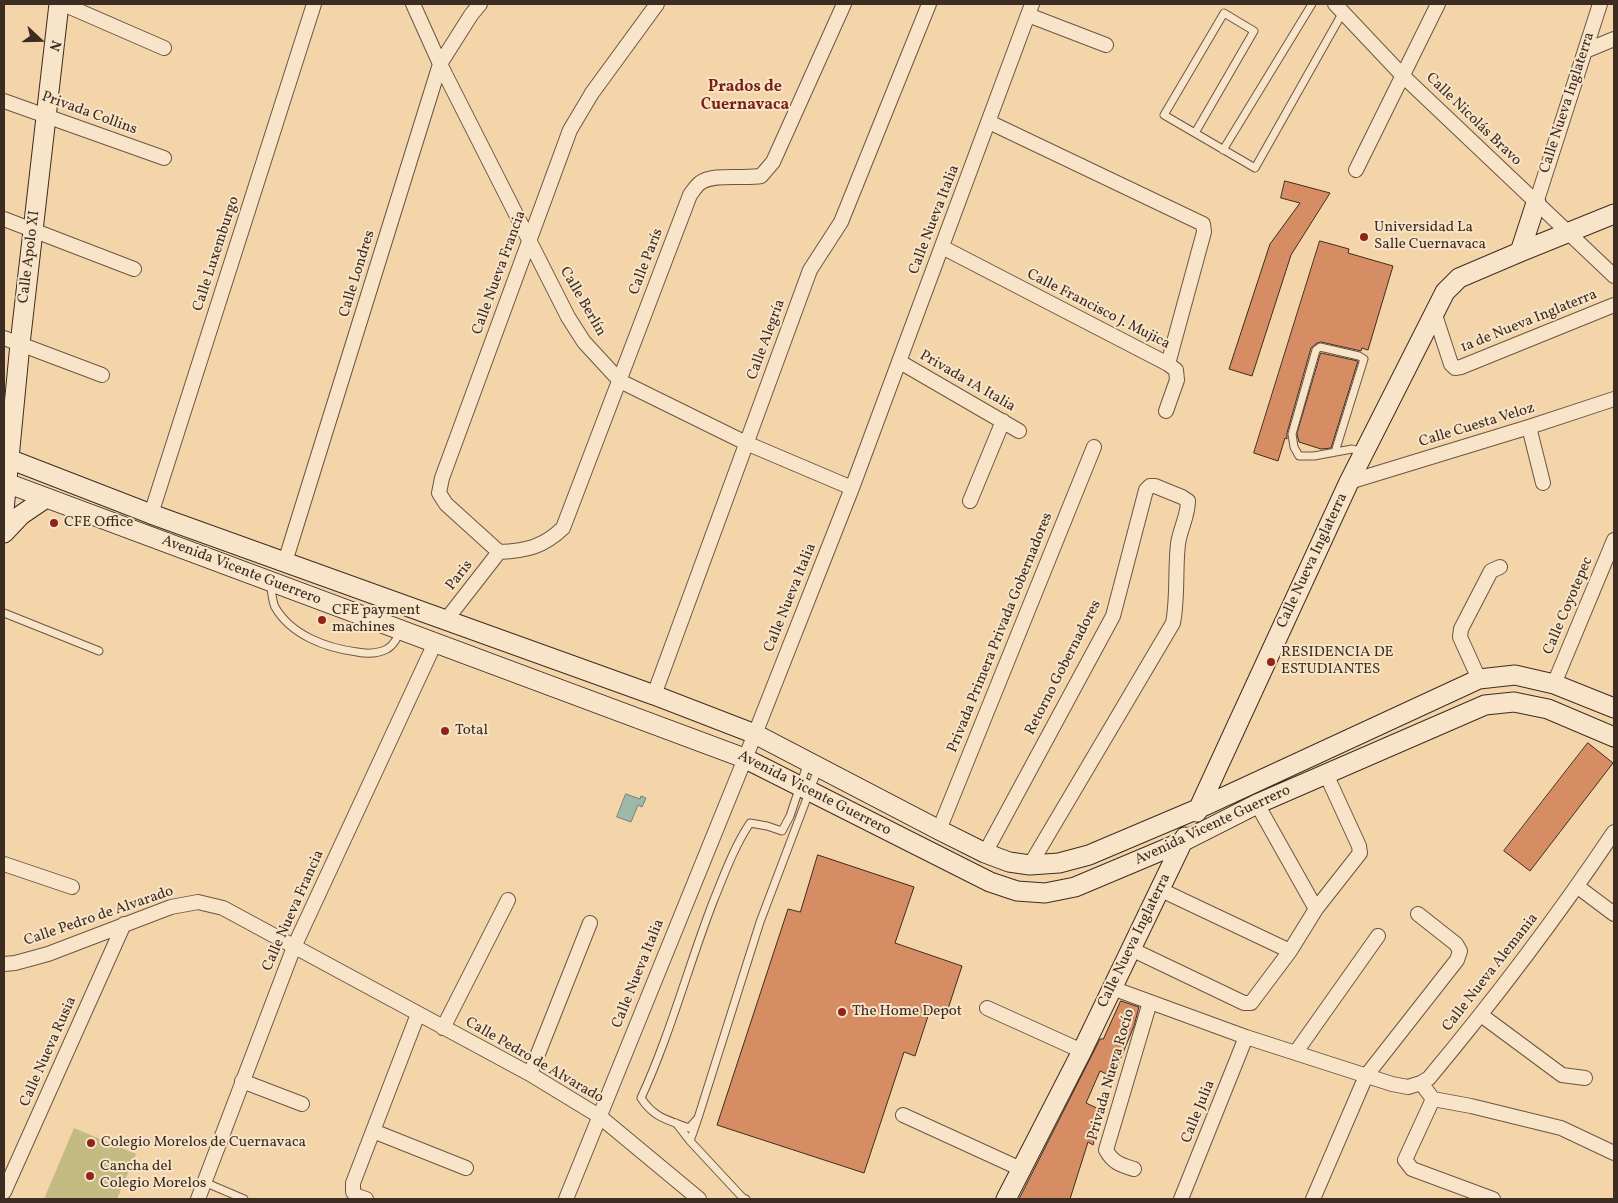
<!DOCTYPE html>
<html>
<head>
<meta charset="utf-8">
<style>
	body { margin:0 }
	#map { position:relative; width:1618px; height:1203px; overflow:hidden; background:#f4d5aa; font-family:Vollkorn,serif }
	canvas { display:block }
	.frame { position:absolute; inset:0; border:5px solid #3d2c21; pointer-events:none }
	.north { position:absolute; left:15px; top:15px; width:50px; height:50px; -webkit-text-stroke:4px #f8e4c8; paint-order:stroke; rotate:111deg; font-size:14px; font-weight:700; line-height:20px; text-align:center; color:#3d2c21 }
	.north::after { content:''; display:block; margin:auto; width:18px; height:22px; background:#3d2c21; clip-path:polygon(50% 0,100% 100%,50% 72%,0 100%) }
</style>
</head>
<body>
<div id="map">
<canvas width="1618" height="1203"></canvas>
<div class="frame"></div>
<div class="north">N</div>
</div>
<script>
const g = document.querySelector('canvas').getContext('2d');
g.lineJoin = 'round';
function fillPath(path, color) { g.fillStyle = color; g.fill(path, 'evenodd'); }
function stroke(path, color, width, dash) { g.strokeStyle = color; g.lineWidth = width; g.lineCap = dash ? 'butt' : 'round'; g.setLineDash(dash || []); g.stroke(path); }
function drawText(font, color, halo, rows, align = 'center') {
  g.font = font + ' Vollkorn,serif'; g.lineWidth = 4; g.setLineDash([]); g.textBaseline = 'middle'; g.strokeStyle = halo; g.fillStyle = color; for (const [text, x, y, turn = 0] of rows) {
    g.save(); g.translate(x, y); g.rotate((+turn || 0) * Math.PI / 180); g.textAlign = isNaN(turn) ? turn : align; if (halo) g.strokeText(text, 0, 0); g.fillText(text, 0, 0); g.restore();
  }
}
const green = new Path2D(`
	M74,1128L136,1154L117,1199H44Z`);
const water = new Path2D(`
	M626,794L640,799L641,796L646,798L642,807L638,805L631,822L617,817Z`);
const building = new Path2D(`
	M1285,181L1330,193L1291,255L1252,376L1229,369L1270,244L1300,203L1281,198Z
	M1320,241L1349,249L1348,253L1393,266L1368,350L1362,348L1361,351L1321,342L1317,343L1311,348L1287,433V439L1285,438L1278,461L1254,453Z
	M1321,353L1358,361L1331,448L1321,449L1299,442L1297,434Z
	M1588,743L1613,763L1530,871L1504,851Z
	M818,855L914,887L895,943L962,966L946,1015L930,1010L915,1056L904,1052L864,1173L717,1125L788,909L800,912Z
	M1121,1001L1139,1007L1134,1026L1113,1077L1100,1071L1086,1103L1103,1111L1093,1145L1088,1142L1070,1199H1019L1100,1039H1103Z`);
const lane = new Path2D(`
	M1195,133L1254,31L1224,13L1164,115L1255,168L1343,12
	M1223,150L1312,4
	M1335,452L1364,359L1359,356L1320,347L1316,350L1292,434L1294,447L1299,456H1314L1352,449L1364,452
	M270,584C272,591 272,601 275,607C291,635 326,648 357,652C367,654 377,654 387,649C394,645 397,638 400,631
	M4,613L99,651
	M808,762L790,816L782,831L767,826L750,823C734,847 724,875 713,902C688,967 670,1035 641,1098C654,1118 668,1120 689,1128L698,1118L760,922L818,769
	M697,1121L690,1141L743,1198L746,1199
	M676,1123L690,1141
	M204,1182L244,1199`);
const street = new Path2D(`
	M63,4L164,48
	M413,4L440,64L568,317L584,342L620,381L746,443L852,488
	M1335,4L1403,76L1614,276
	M1028,15L1106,45
	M1585,51L1614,39
	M4,101L164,158
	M989,122L1203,224L1204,232L1168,364
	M1356,170L1438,4
	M1536,203L1600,4
	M4,219L134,269
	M942,247L1168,364L1176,370L1177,380L1166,411
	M1434,312L1451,364L1455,368L1461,367L1614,305
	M4,338L102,375
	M900,362L1019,431
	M1529,427L1543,483
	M1349,482L1529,427L1614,399
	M970,501L1003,421
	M151,514L314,4
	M499,552C526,551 543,547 563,528L690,195C693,191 696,186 700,183C712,173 744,179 761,176L773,162L844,4
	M499,552L446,504L439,493L442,478L570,130L592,93L657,4
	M285,562L440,64L471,15L480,4
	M446,620L499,552
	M1479,679L1460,637L1461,629L1491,571L1500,567
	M1554,684L1614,540
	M654,695L810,270L841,222L929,4
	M1257,804L1316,909
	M939,830L1094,447
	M985,853L1113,616L1146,490L1150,486H1155L1182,497L1188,501C1188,516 1180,529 1178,544C1175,570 1178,597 1173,623L1030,865
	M4,864L72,887
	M1578,887L1614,914
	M1159,889L1290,951
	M1131,949L1244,1003H1251L1290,951L1316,909L1360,853L1359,846L1326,774
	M4,964L15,963L48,954L171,907L198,902L223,908L530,1074L599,1116L699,1199
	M1112,988L1246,1037L1392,1084L1408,1087L1421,1083L1429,1078C1495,999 1557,917 1614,832
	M987,1008L1082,1051
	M1481,1015L1562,1075L1585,1078
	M443,1028L508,900
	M1296,1052L1378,936
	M530,1074L590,923
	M242,1081L302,1104
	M1421,1083L1433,1099L1471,1106L1561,1128L1614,1153
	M1433,1099L1405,1160L1412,1169L1493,1199
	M903,1115L1021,1169
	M373,1131L466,1168
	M1134,1169C1121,1165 1113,1163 1106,1150L1150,1002
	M4,1192L124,924
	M198,1199L294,947L435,643
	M366,1199L357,1196L353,1192V1183L418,1014
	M566,1199L755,734L852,488L1032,4
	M1181,1199L1246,1037
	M1313,1199L1366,1076L1457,960L1460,951L1456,944L1418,914`);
const secondary = new Path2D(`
	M1520,252L1536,203
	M4,457L151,514L654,695L755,734L939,830L985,853L1009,862L1030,865L1059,863L1089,855L1200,808L1479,679L1515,675L1554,684L1614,708
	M4,482L744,758L990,882L1017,891L1045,893L1075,887L1182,842L1257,804L1485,705L1514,702L1548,709L1614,737
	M4,510L20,344L59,4
	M4,533L21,515L46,498
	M1197,812L1349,482L1445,292L1459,278L1520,252L1614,214
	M1006,1199L1082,1051L1185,837`);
const markers = [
	[1364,237,5,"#8f2418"],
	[54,523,5,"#8f2418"],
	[322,620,5,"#8f2418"],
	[1271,662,5,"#8f2418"],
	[445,731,5,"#8f2418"],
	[842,1012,5,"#8f2418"],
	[91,1143,5,"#8f2418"],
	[90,1176,5,"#8f2418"]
];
const streetNames = [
	["Calle Nueva Inglaterra",1568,103,-72],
	["Privada Collins",89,114,20],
	["Calle Nicolás Bravo",1473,120,44],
	["Calle Nueva Italia",935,220,-69],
	["Calle Luxemburgo",217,254,-72],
	["Calle Apolo XI",30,257,-83],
	["Calle París",647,262,-69],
	["Calle Nueva Francia",500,273,-70],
	["Calle Londres",358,274,-73],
	["Calle Berlín",582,302,60],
	["Calle Francisco J. Mujica",1098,310,27],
	["1a de Nueva Inglaterra",1529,322,-22],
	["Calle Alegría",767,340,-70],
	["Privada 1A Italia",967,382,30],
	["Calle Cuesta Veloz",1477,426,-17],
	["Calle Nueva Inglaterra",1313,561,-65],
	["Avenida Vicente Guerrero",241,571,21],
	["Paris",460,576,-52],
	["Calle Nueva Italia",791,598,-68],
	["Calle Coyotepec",1569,606,-67],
	["Privada Primera Privada Gobernadores",1001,633,-68],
	["Retorno Gobernadores",1064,668,-63],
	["Avenida Vicente Guerrero",814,794,27],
	["Avenida Vicente Guerrero",1213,826,-25],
	["Calle Nueva Francia",294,911,-66],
	["Calle Pedro de Alvarado",99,917,-19],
	["Calle Nueva Inglaterra",1135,941,-64],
	["Calle Nueva Alemania",1491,973,-52],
	["Calle Nueva Italia",639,974,-68],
	["Calle Nueva Rusia",49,1052,-66],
	["Calle Pedro de Alvarado",534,1061,30],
	["Privada Nueva Rocío",1112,1075,-74],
	["Calle Julia",1199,1112,-68]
];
const poiNames = [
	["Universidad La",1374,228],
	["Salle Cuernavaca",1374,245],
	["CFE Office",64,523],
	["CFE payment",332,611],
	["machines",332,628],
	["RESIDENCIA DE",1281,653],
	["ESTUDIANTES",1281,670],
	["Total",455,731],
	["The Home Depot",852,1012],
	["Colegio Morelos de Cuernavaca",101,1143],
	["Cancha del",100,1167],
	["Colegio Morelos",100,1184]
];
const neighbourhoodNames = [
	["Prados de",745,88],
	["Cuernavaca",745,106]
];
fillPath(green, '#c4bb83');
fillPath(water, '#9cb9a9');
stroke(water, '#768173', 1);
fillPath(building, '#d78d64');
stroke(building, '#3d2c21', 1);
stroke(lane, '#6b5643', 9);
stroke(street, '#6b5643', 16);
stroke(secondary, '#3d2c21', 21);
stroke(lane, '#f8e4c8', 7);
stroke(street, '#f8e4c8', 14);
stroke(secondary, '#f8e4c8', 19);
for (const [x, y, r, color] of markers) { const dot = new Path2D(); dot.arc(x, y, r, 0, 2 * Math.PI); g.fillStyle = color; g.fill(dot); stroke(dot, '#f8e4c8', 2); }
drawText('15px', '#3d2c21', '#f8e4c8', streetNames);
drawText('15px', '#3d2c21', '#f8e4c8', poiNames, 'left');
drawText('bold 16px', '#7a1f14', '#f8e4c8', neighbourhoodNames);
</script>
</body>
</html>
